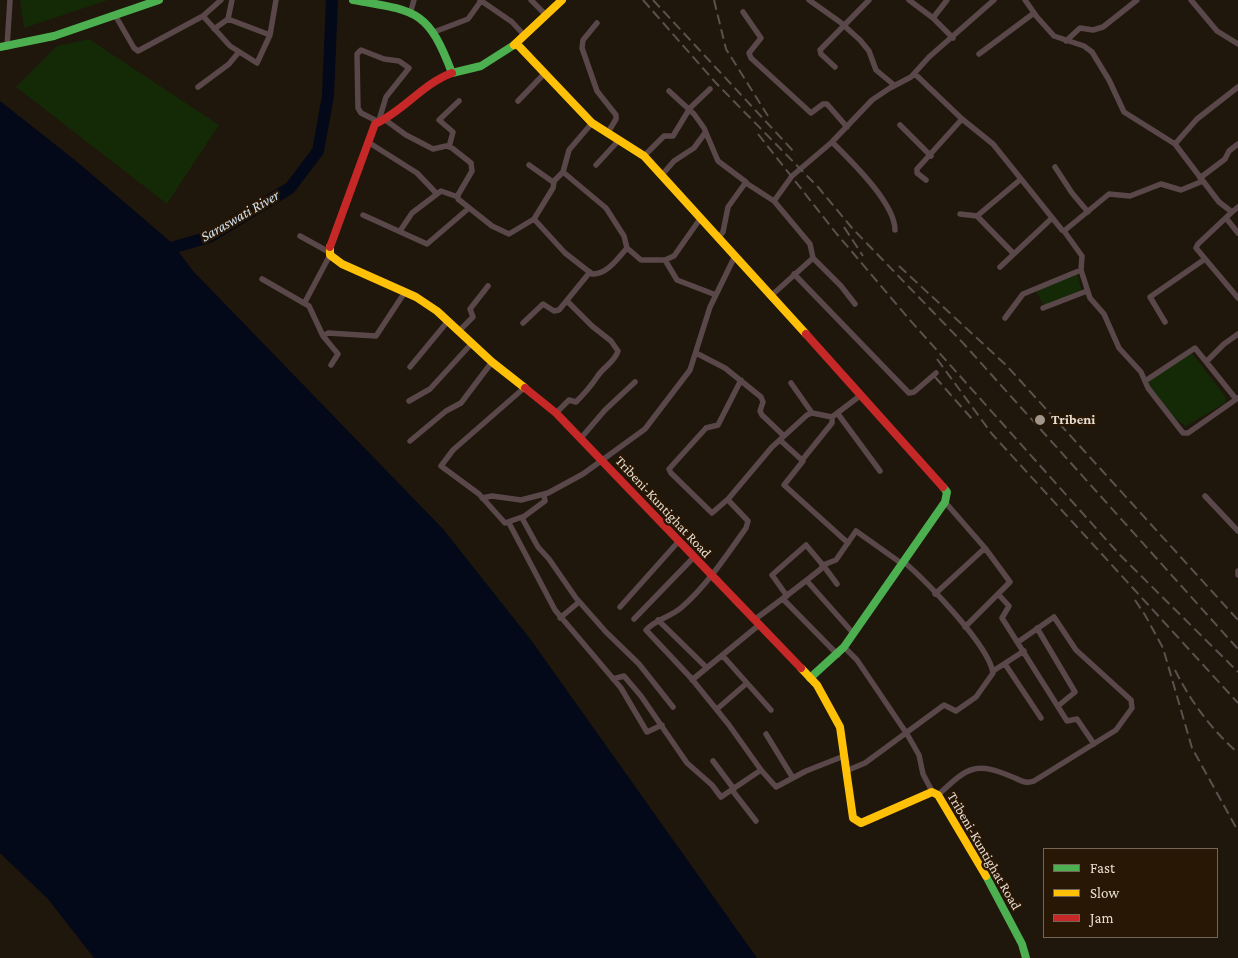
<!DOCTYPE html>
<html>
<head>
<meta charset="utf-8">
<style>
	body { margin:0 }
	#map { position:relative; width:1238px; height:958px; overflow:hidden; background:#1f160c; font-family:"Crimson Pro",serif }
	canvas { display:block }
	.legend { position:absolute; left:1043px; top:848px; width:175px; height:90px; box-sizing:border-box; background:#271704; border:1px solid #746656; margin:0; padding:6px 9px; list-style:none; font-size:15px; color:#e8ddd1 }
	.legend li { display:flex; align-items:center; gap:10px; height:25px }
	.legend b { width:25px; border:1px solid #746656 }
</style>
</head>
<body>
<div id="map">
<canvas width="1238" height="958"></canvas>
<ul class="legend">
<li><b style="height:6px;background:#4caf50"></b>Fast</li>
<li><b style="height:6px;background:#ffc107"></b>Slow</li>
<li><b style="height:6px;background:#c62828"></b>Jam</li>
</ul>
</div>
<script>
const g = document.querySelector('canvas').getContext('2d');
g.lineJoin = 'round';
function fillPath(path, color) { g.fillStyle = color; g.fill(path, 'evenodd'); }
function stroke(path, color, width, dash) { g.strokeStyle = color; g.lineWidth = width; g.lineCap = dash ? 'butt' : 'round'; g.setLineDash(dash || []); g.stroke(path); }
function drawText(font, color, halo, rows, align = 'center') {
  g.font = font + ' "Crimson Pro",serif'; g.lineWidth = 5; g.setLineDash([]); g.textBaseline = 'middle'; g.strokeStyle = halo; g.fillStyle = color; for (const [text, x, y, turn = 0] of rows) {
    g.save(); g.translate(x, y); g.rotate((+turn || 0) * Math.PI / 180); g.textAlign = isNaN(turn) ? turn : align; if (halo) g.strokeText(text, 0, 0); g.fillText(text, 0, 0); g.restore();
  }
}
const green = new Path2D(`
	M20,0H108L24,28Z
	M89,39L219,125L167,204L16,87L57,46Z
	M1077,273L1082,292L1046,309L1035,290Z
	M1191,352L1225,396V403L1186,426C1170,415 1150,399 1148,379Z`);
const water = new Path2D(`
	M0,101L76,161L172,243L193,271L443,529L531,640L757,958H94L48,899L0,853Z`);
const river = new Path2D(`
	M161,251L209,237L290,188L318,151L328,96L332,0`);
const street = new Path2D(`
	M480,0L512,22L524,35
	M531,0L546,15
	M809,0L840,22L860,40L869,51L876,70L894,85
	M909,0L933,18L953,38
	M1025,0L1037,17L1054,36L1084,46L1092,52L1109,80L1124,112L1175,144L1203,181
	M1191,0L1217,31L1238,44
	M743,12L761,38L749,53L751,58L811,113L823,104H827L847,127
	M410,14L414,0
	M115,15L134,48L138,51L203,16L221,0
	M203,16L230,46L257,63L270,35L276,0
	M933,18L947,0
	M228,19L270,35
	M597,23L583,40L582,48L597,91L616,115V119L607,134
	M214,29L228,19L232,0
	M434,32L468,19L481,1
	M1066,41L1080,28L1093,30L1103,27L1137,0
	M7,47L10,0
	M979,54L1034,13
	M835,67L821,54L820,50L869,0
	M915,74L962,119L993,144L1062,230L1064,231L1109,194L1130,196L1161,184L1181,190L1203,181L1219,202L1232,212L1238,207
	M198,87L229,64L238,53
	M669,91L694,114L704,128L718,161L746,182L728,207L723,232L718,238
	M518,101L544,74
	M384,119L406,135L433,149L446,146L452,148L471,163L472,171L458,195V199L492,226L509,234L534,219L553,188L554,182
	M377,121L361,113L358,108L357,54L361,50L384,59L399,61L409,68L386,97L379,120
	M592,123L569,150L563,172L606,208L624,236L627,248L641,260H665L674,256L700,219
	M900,125L931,156
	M368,142L417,173L437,194
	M832,142C850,160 895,203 895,230
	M1175,144L1197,119L1238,87
	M449,147L453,132L439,120L459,101
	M644,156L664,136H673L690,108L710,89
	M529,165L553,182L563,172
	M596,165L619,140
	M1055,167L1072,193L1088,212
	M661,176L674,161L694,148L705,133
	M1200,178L1225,159L1229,151L1238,144
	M926,180L917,173V169L962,119
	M746,183L774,201L810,244L813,258
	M774,201L792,176L832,142L872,100L890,88L911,77L929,57L994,0
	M1232,212L1198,244L1196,248L1238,298
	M960,214L977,216L1021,179
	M363,215L427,244L469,208
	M977,216L1013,253
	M1226,218L1238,233
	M534,219L565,253L592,274C607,275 618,258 627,248
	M400,231L412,213L441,191L458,197
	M1064,231L1082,256L1081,270L1090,298L1104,314L1119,348L1141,372L1148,388L1183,433H1188L1238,398
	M300,236L329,252
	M665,260L677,280L716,295
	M1000,267L1051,219
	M794,274L909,393L914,392L936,373
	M262,279L309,306L323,336L338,354L331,365
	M772,295L813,258L841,286L855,304
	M305,302L330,255
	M1043,308L1087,291
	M1005,318L1023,294L1081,270
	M1165,322L1150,297L1205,259
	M523,323L543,304L554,311L559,310L590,272
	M459,331L473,317L470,309L488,286
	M323,336L328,333L376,336L405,292
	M696,353L725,368L761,397L763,402L760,411L762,415L784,436
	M1207,361L1224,344L1238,334
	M410,367L448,321
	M1145,381L1195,348L1236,399
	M791,383L812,413
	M409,401L430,389L472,343
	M556,413L569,400L576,402C584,394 591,386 597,377C603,367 615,362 618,351L611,341L592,326L567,301
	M838,414L880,471
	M581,438L605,410L635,382
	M780,440L803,461L784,485L848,543
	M410,441L446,411L461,403L492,362
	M803,459L832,423V417
	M544,495L545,501L522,518L538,547L549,559L576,598L606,632L639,664L673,707
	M1205,496L1238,531
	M482,498L492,496L521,500L548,493L583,474L645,429L690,370L710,307L735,256
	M728,499L712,513L671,473L669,469L706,428L718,425L741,380
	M945,502L985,548L1010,582L965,627
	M522,517L505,523L479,494L441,466L453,450L524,388
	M509,523L555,610L621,688L647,732L662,725
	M1238,571V575
	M807,581L853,633
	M837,584L823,565L836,560L856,531L901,563
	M935,594L985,548
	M999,595L1009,606L1002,618L1067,721L1077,719L1094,744
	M783,599L838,655
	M620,607L678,542
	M560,618L579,602
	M634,619L693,558
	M658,620L707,668
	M754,620C777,603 800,586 822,568V564L806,545L772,575L787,596
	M1037,628L1075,692L1058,706
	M844,647L857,660L907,734L919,755L923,774L933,793
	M722,655L771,710
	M1005,664L1041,718
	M993,671L1024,651
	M613,679L624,676L641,696L687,763L712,785L721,797L761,770L776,787L806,771L844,756
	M692,680L759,625
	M717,709L747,683
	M766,734L793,778
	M713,761L734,789
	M761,770L729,725L691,678L646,630C656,619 671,617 682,607C707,585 727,555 746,528L748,521L729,501V498L772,447L807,415L812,413L832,417L861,395
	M846,771L865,763L944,705L956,711L976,697L993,673C989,645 925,580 903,561
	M732,790L756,821
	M938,795C969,766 975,761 1015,778C1021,781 1027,784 1034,781L1116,730L1132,708L1131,700L1076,650L1054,617L1018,642`);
const fast = new Path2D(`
	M353,0C417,11 428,10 452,73L481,66L514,45
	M0,47L54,36L159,0
	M810,678L844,647L945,502L947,492L943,487
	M986,876L1022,944L1026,958`);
const slow = new Path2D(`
	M516,43L592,123L644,156L806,334
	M514,45L562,0
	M330,247V255L342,264L416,297L437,311L492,362L525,388
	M801,668L817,685L840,727L853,818L861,823L932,792L938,795L986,876`);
const jam = new Path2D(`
	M330,247L375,124C404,111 422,84 452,73
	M806,334L943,487
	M525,388L556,413L801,668`);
const rail = new Path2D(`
	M643,0L716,83L818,187L852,228L963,343L1238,649
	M653,0L796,154
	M714,0L726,49L768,116
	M758,134L836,233L909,319L1119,554L1238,672
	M844,227L863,256
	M899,266L1006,365L1238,620
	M937,359L992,434L1238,703
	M935,377L973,420
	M1135,600L1145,615L1163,648L1192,748L1238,831
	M1175,670C1191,702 1211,729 1238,753`);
const markers = [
	[1040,420,6,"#a2978c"]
];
const poiNames = [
	["Tribeni",1051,420]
];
const streetNames = [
	["Tribeni-Kuntighat Road",663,507,47],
	["Tribeni-Kuntighat Road",984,851,60]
];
const waterNames = [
	["Saraswati River",240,216,-30]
];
fillPath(green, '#142906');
fillPath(water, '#030918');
stroke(river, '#030918', 12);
stroke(street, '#594749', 5.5);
stroke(fast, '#4caf50', 8);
stroke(slow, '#ffc107', 8);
stroke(jam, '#c62828', 8);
stroke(rail, '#5b514d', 2, [10, 5]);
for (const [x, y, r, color] of markers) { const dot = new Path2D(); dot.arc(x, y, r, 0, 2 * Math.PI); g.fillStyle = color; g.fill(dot); stroke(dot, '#271704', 2); }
drawText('bold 14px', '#e8ddd1', '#271704', poiNames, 'left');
drawText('14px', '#e8ddd1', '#271704', streetNames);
drawText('italic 15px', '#d1e3f3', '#271704', waterNames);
</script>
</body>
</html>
